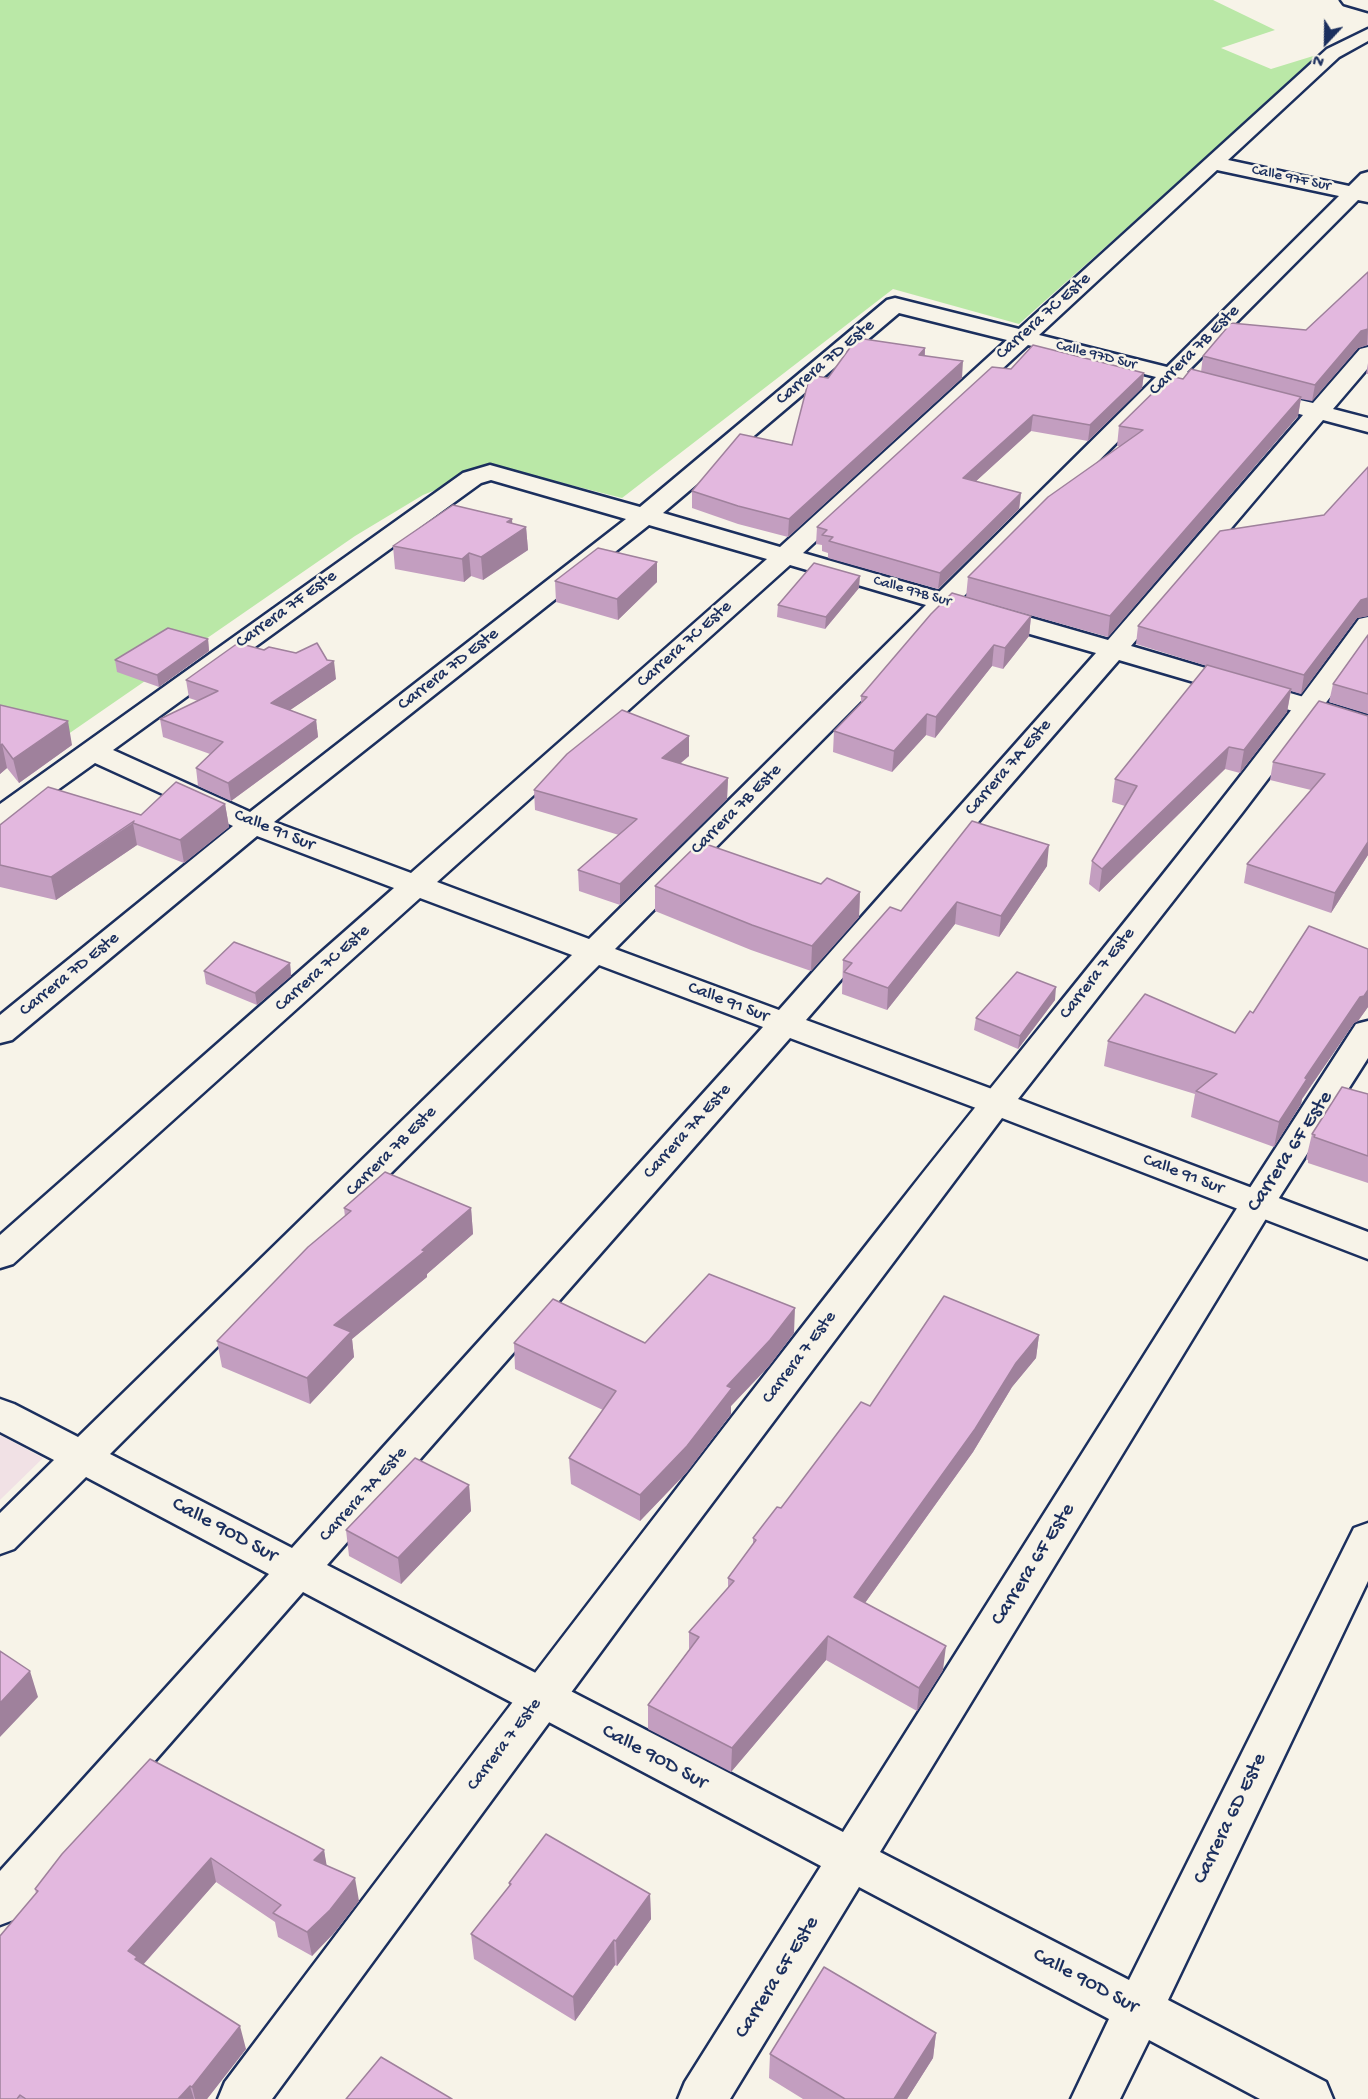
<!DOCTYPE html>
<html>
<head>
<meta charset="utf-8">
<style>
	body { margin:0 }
	#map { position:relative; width:1368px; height:2099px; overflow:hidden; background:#f7f3e8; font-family:"Gochi Hand",sans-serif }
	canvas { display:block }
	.north { position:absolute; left:1296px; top:12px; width:60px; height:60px; -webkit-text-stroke:4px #f7f3e8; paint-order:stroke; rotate:202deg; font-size:16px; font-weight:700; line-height:24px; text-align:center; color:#1b2f5e }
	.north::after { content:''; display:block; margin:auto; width:21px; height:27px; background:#1b2f5e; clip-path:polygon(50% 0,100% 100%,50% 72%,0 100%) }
</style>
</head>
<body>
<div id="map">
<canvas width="1368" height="2099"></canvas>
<div class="north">N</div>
</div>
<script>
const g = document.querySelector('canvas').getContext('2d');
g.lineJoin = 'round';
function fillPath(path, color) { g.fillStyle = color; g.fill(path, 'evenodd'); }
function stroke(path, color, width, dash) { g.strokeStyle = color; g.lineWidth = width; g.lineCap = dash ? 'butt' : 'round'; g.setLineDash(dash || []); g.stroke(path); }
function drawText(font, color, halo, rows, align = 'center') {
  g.font = font + ' "Gochi Hand",sans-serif'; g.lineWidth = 5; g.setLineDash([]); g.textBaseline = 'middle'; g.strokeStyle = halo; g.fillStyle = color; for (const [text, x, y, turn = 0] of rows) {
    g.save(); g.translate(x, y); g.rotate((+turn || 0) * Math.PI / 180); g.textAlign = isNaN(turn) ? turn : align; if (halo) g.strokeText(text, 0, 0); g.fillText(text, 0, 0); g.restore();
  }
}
const built = new Path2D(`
	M0,1435L43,1458L0,1500Z`);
const green = new Path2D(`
	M0,0H1213L1275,30L1221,48L1271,69L1323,53L1019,324L893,289L622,498L495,466L423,495L355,536L35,757L0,739Z`);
const minor = new Path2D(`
	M1341,0H1368V11L1344,4Z
	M1368,29V41L1339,57L1228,160L1349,186L1361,174L1368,172V202L1358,200L1187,372L1197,374L1200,379L1197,384L1189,386L1176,383L962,598L1108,640L1303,415L1292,412L1288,407L1292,402L1300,400L1313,403L1360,349L1368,347V368L1333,409L1368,418V432L1323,420L1131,646L1368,716V733L1119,660L806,1020L1008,1095L1013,1103L1008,1111L996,1114L984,1111L790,1038L327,1565L843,1832L1246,1194L1356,1024L1368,1021V1058L1270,1212L880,1852L1129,1980L1354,1528L1368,1523V1581L1168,2000L1326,2082L1333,2099H1260L1149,2040L1120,2099H1071L1109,2019L859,1887L730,2099H678L685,2082L821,1866L303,1592L16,1919L0,1925V1871L269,1574L86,1477L14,1549L0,1554V1513L54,1460L0,1432V1399L14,1404L78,1437L572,955L420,898L13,1264L0,1268V1235L394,888L257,836L12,1040L0,1043V1015L233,826L95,763L10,824L0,827V804L463,473L490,465L640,507L887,300L895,298L1019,329L1327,49ZM1217,170L1339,196L1167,367L1039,335ZM899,313L1007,340L780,547L663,513ZM1028,345L1156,377L939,592L803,553ZM491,480L626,519L250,812L113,750L481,483ZM649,525L767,559L411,873L274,822ZM790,565L926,605L589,939L437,882ZM950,611L1096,653L779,1010L615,949ZM599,965L763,1027L292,1548L110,1454Z`);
const tertiary = new Path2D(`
	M1368,617V644L1334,692L1242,813L1018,1099L1368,1232V1259L1002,1118L631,1611L272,2099H218L225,2082C445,1790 666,1499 893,1211C1048,1014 1211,822 1359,619Z`);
const wall = new Path2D(`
	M1368,272V345L1358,348L1312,401L1301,399L1298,416L1108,637L966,597L968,577L1120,446H1117L1119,426L1183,379L1201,372L1203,356L1306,330Z
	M925,348V355L962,378L788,537L738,524L692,508V491L792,445L828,378Z
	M1368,363V374H1366Z
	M1011,369L1144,373L1142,388L1088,441L1031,431L976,481L1021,493L1019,509L938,589L828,558V553L822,551V545L816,544L817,527Z
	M1368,467V616L1357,618L1301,694L1291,691L1287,712L1240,773L1225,769L1099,892L1089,884L1092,861L1125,806L1112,802L1115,779L1207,666L1136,644L1138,626L1324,515Z
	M512,524L526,527L528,550L483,580L471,576L464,582L395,569L393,546Z
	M657,562V582L618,620L556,602L555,581Z
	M859,588L825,629L777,617L778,605Z
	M1031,616L1029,636L1003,669L992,666L935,738L926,735L892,772L833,752L834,731L861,704V696Z
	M1368,635V714L1329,702L1333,684Z
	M208,639L209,651L159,687L117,672L115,660Z
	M264,650L336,679L290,710L316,720L318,737L231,801L198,786L196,768L210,754L163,737L160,719L198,701L189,698L186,680Z
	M0,705L72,745L19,783L7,768L0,774Z
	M1368,716V855L1331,913L1244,883L1247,864L1311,790L1270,780L1273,762Z
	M689,736V756L680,764L728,778L727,799L620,905L579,891L578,870L619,835L535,810L534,790Z
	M225,804L229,827L184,863L137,845L56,900L0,887V825L141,815Z
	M1047,866L999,937L955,924L887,1010L842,994L843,960L901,911Z
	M821,884L860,892L859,917L811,971L751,950L655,911V886Z
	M1368,949V1007L1358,1021L1354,1023L1302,1099L1301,1104L1274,1147L1191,1117L1195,1094L1104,1066L1108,1041L1235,1033L1253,1013Z
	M290,963L291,976L257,1005L206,984L204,971Z
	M1055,1000L1018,1049L974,1030L976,1018Z
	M1368,1094V1183L1308,1163V1160L1306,1159L1312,1134Z
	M344,1208H471L473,1234L427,1274V1277L352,1339L354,1357L310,1404L222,1367L217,1341L345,1217Z
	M794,1333L769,1366L731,1406V1414L687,1472L640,1521L571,1484L569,1458L603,1410L515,1369L514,1343H645Z
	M1039,1335L1036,1358L1012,1387L973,1452L865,1603L943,1670L917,1711L826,1660L731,1772L648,1729V1705L689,1650V1632L728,1588V1578L753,1545V1538L781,1508L870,1406Z
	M469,1485L471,1511L401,1584L349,1556L346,1530Z
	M324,1850L326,1865L359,1901L334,1933L312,1956L278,1937L275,1922L216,1882L143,1965L246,2049L207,2099H0L36,1893L35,1889L62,1854Z
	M509,1883L650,1894L651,1919L617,1966L615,1965L575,2021L474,1959L471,1934L509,1887Z
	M936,2033L933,2058L907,2099H803L769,2078L770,2054Z`);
const shadedWall = new Path2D(`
	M1368,329L1367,345L1358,348L1312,401L1315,385L1361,331Z
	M925,348L924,365L919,355Z
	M963,361L962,378L788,537L789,519Z
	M1144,373L1142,388L1088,441L1090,425Z
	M1301,397L1298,416L1108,637L1110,616Z
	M1033,415L1031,431L962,494L963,478Z
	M1021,493L1019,509L938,589L940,573Z
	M512,519L513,536L526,527L528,550L483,580L481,557L507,522Z
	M469,553L471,576L464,582L462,559Z
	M657,562V582L618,620L617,599Z
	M860,576L859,588L825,629L826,617Z
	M1368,598V616L1357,618L1301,694L1304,675L1361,600Z
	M1031,616L1029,636L1003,669L1005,648Z
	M208,639L209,651L159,687L157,675Z
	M994,645L992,666L935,738L936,717Z
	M334,661L336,679L274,721L271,703Z
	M1291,689L1287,712L1240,773L1244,750Z
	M927,714L926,735L892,772L894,751Z
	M316,720L318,737L231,801L228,783Z
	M68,721L72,745L19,783L13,759Z
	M689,736V756L662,778V758Z
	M2,744L7,768L0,774V746Z
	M1229,747L1225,769L1099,892L1102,869Z
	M728,778L727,799L620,905V884Z
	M225,804L229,827L184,863L180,840Z
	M133,823L137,845L56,900L51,877Z
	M1368,842V855L1331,913L1335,893Z
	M1049,845L1047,866L999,937L1001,916Z
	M860,892L859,917L811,971L812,946Z
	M957,902L955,924L887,1010L888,988Z
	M290,963L291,976L257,1005L255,993Z
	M1056,987L1055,1000L1018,1049L1020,1036Z
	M1368,990V1007L1358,1021L1354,1023L1302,1099L1301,1104L1274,1147L1279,1122L1305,1078L1360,997Z
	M471,1208L473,1234L427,1274V1277L352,1339L354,1357L310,1404L307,1378L334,1325Z
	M795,1308L794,1333L769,1366L731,1406V1414L687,1472L640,1521V1495L727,1386Z
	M1039,1335L1036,1358L1012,1387L973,1452L852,1621L854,1597L1016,1363Z
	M469,1485L471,1511L401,1584L398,1558Z
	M828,1636L826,1660L731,1772L732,1748Z
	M946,1646L943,1670L917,1711L919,1688Z
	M30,1671L38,1697L0,1737V1703Z
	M324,1850L328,1873L314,1860Z
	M211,1858L216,1882L140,1968L128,1951Z
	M355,1878L359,1901L334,1933L312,1956L307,1932Z
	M650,1894L651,1919L617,1966L616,1941Z
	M614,1940L615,1965L575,2021L573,1997Z
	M240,2026L246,2049L207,2099H195L192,2087Z
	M936,2033L933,2058L907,2099H894Z
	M190,2086L194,2099H178Z`);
const building = new Path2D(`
	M1368,272V329L1361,331L1315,385L1203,356L1231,323L1306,330Z
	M857,338L925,348L919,355L963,361L789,519L738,506L692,491L740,434L792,445L810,375L828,378Z
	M1033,345L1144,373L1090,425L1033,415L963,478L1021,493L940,573L829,541L833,537L822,535L827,530L817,527L992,367L1011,369Z
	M1191,369L1301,397L1110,616L968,577L1048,497L1143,430L1119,426L1170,376L1183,379Z
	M1368,467V598L1361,600L1304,675L1138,626L1220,531L1324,515Z
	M453,505L512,519L507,522L526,527L481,557L469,553L462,559L393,546Z
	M598,548L657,562L617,599L555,581Z
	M814,563L860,576L826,617L778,605Z
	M952,593L1031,616L1005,648L994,645L936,717L927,714L894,751L834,731L867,697L861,696L931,614Z
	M168,628L208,639L157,675L115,660Z
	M1368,635V694L1333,684Z
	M238,643L264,650L269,647L296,653L317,643L327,660L334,661L271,703L316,720L228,783L196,768L223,742L160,719L218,691L186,680Z
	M1207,665L1291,689L1244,750L1229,747L1102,869L1092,861L1137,786L1115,779Z
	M1319,701L1368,716V842L1335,893L1247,864L1325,774L1273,762Z
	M0,705L68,721L13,759L2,744L0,746Z
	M622,710L689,736L662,758L728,778L620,884L578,870L637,819L534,790L567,754Z
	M176,782L225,804L180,840L133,823L134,821L51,877L0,865V825L48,787L141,815Z
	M972,821L1049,845L1001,916L957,902L888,988L844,972L852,963L843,960L890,907L901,911Z
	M700,842L821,884L827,878L860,892L812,946L752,925L655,886Z
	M1309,926L1368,949V990L1364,996L1360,997L1305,1078L1307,1079L1279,1122L1196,1091L1217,1074L1108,1041L1145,994L1235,1033L1250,1011L1253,1013Z
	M234,942L290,963L255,993L204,971Z
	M1017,972L1056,987L1020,1036L976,1018Z
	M1342,1087L1368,1094V1156L1314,1137L1315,1135L1312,1134Z
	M385,1172L471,1208L422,1250L425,1251L334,1325L351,1332L307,1378L217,1341L308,1247L351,1211L344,1208Z
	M709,1274L795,1308L770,1340L727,1386L732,1388L687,1446L640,1495L569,1458L616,1391L514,1343L553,1299L645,1343Z
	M944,1296L1039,1335L1016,1363L975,1429L854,1597L946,1646L919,1688L828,1636L732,1748L648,1705L699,1637L689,1632L734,1581L728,1578L756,1540L753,1538L777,1507L781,1508L861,1402L870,1406Z
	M415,1458L469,1485L398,1558L346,1530Z
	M0,1651L30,1671L0,1703Z
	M150,1759L324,1850L314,1860L355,1878L330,1910L307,1932L273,1913L281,1905L211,1858L128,1951L137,1957L135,1959L240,2026L192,2087L190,2086L178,2099H26L20,2095L17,2099H0V1936L38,1891L35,1889L62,1854Z
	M546,1834L650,1894L616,1941L614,1940L573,1997L471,1934L511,1884L509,1883Z
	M824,1967L936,2033L894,2099H845L770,2054Z
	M381,2057L452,2099H346Z`);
const farStreetnames = [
	["Calle 97F Sur",1291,179,12],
	["Calle 97D Sur",1096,356,14],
	["Calle 97B Sur",912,592,16]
];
const streetNames = [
	["Carrera 7C Este",1044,317,-42],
	["Carrera 7B Este",1195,351,-45],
	["Carrera 7D Este",826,363,-40],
	["Carrera 7F Este",287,610,-36],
	["Carrera 7C Este",685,645,-42],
	["Carrera 7D Este",449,670,-38],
	["Carrera 7A Este",1009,768,-49],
	["Carrera 7B Este",737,810,-45],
	["Calle 91 Sur",274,831,22],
	["Carrera 7C Este",323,969,-42],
	["Carrera 7 Este",1098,974,-52],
	["Carrera 7D Este",70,975,-39],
	["Calle 91 Sur",728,1003,21],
	["Carrera 7A Este",688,1132,-48],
	["Carrera 7B Este",392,1152,-45],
	["Calle 91 Sur",1183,1175,21],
	["Carrera 7 Este",800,1358,-53],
	["Carrera 7A Este",364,1495,-48],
	["Carrera 7 Este",505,1745,-53]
];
const nearStreetnames = [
	["Carrera 6F Este",1291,1152,-57],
	["Calle 90D Sur",224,1531,28],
	["Carrera 6F Este",1034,1565,-58],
	["Calle 90D Sur",654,1758,28],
	["Carrera 6D Este",1231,1819,-64],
	["Carrera 6F Este",778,1978,-58],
	["Calle 90D Sur",1085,1982,28]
];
fillPath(built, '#f1e1e5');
fillPath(green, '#bae8a7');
stroke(minor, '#1b2f5e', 5);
stroke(tertiary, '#1b2f5e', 5);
fillPath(minor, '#f7f3e8');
fillPath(tertiary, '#f7f3e8');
fillPath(wall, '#c39ec0');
fillPath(shadedWall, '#9f819c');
fillPath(building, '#e3b8df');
stroke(building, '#9f819c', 1.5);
drawText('15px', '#1b2f5e', '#f7f3e8', farStreetnames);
drawText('18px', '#1b2f5e', '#f7f3e8', streetNames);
drawText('21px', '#1b2f5e', '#f7f3e8', nearStreetnames);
</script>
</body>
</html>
